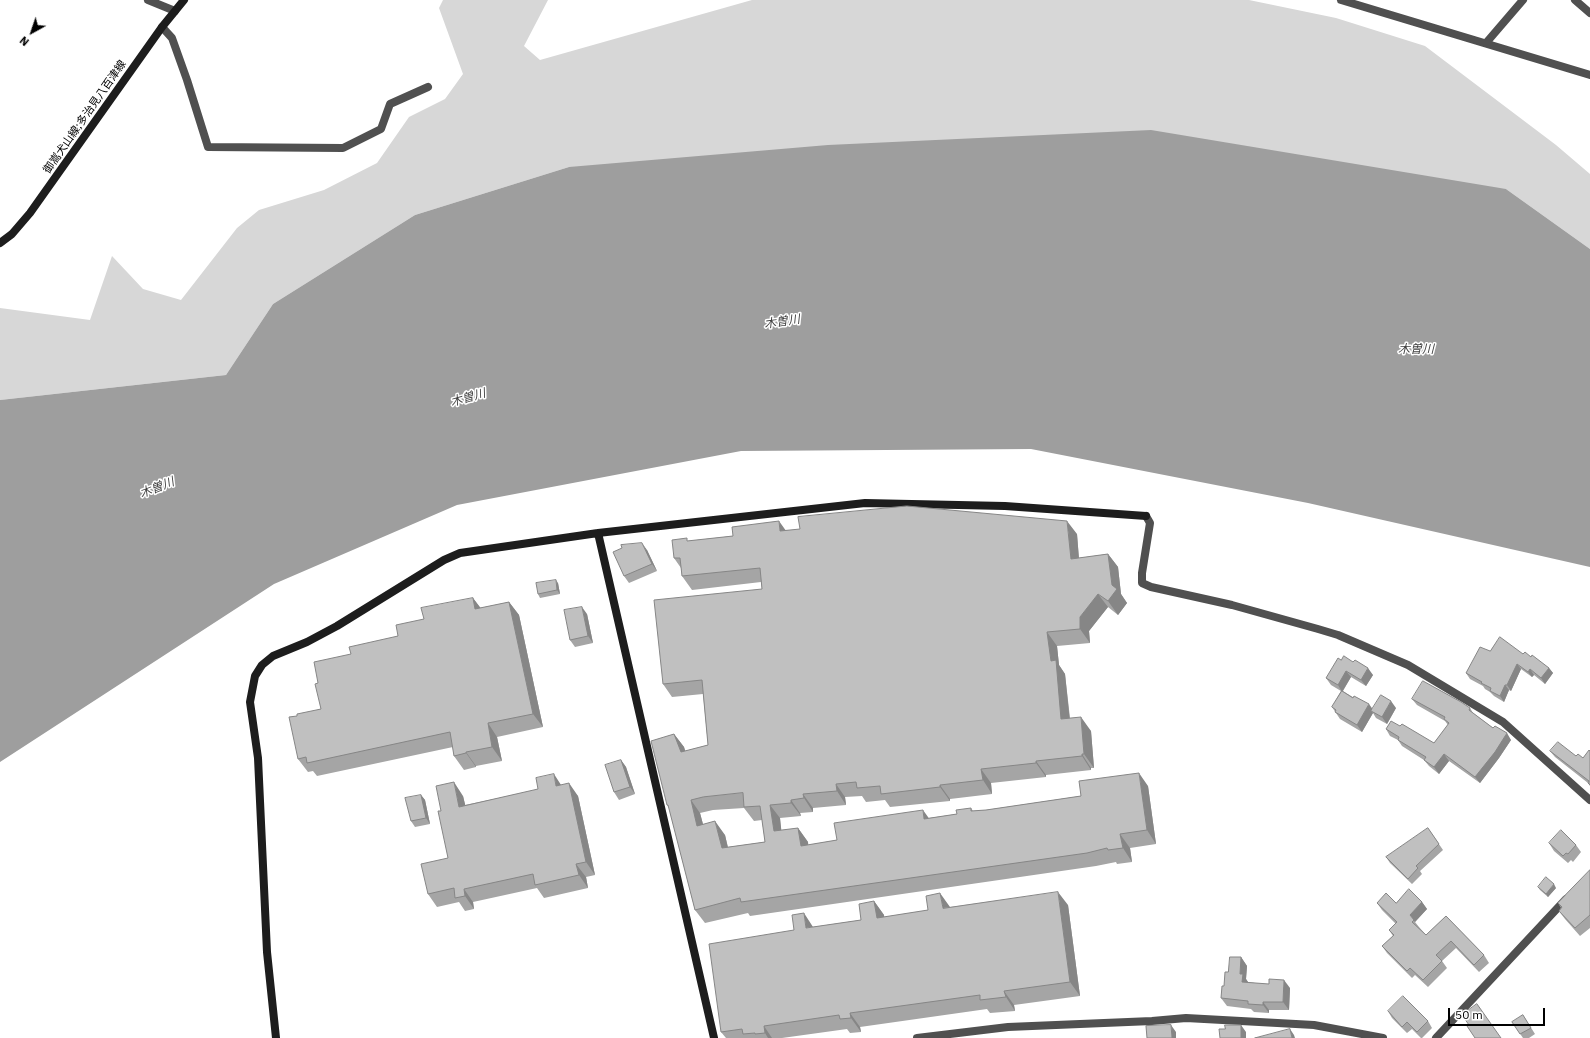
<!DOCTYPE html>
<html>
<head>
<meta charset="utf-8">
<style>
	body { margin:0 }
	#map { position:relative; width:1590px; height:1038px; overflow:hidden; background:#fff; font-family:"IBM Plex Sans",sans-serif }
	canvas { display:block }
	.north { position:absolute; left:12px; top:12px; width:40px; height:40px; -webkit-text-stroke:3px #fff; paint-order:stroke; rotate:220deg; font-size:11px; font-weight:700; line-height:16px; text-align:center; color:#000 }
	.north::after { content:''; display:block; margin:auto; width:14px; height:18px; background:#000; clip-path:polygon(50% 0,100% 100%,50% 72%,0 100%) }
	.scale { position:absolute; left:1448px; top:1008px; width:97px; height:18px; box-sizing:border-box; border:2px solid #000; border-top:0; padding-left:5px; font-size:12px; line-height:14px; white-space:nowrap; color:#000; -webkit-text-stroke:3px #fff; paint-order:stroke }
</style>
</head>
<body>
<div id="map">
<canvas width="1590" height="1038"></canvas>
<div class="north">N</div>
<div class="scale">50 m</div>
</div>
<script>
const g = document.querySelector('canvas').getContext('2d');
g.lineJoin = 'round';
function fillPath(path, color) { g.fillStyle = color; g.fill(path, 'evenodd'); }
function stroke(path, color, width, dash) { g.strokeStyle = color; g.lineWidth = width; g.lineCap = dash ? 'butt' : 'round'; g.setLineDash(dash || []); g.stroke(path); }
function drawText(font, color, halo, rows, align = 'center') {
  g.font = font + ' "IBM Plex Sans","Noto Sans JP",sans-serif'; g.lineWidth = 3; g.setLineDash([]); g.textBaseline = 'middle'; g.strokeStyle = halo; g.fillStyle = color; for (const [text, x, y, turn = 0] of rows) {
    g.save(); g.translate(x, y); g.rotate((+turn || 0) * Math.PI / 180); g.textAlign = isNaN(turn) ? turn : align; if (halo) g.strokeText(text, 0, 0); g.fillText(text, 0, 0); g.restore();
  }
}
const green = new Path2D(`
	M443,0H548L524,46L540,60L752,0H1249L1336,18L1425,46L1556,145L1590,174V249L1506,189L569,167L415,215L273,304L226,375L0,400V308L90,320L112,256L143,289L181,300L237,228L259,210L324,190L377,163L409,117L445,99L463,74L439,8Z`);
const water = new Path2D(`
	M1151,130L1506,189L1590,249V567L1308,503L1031,449L741,451L457,505L274,584L0,762V400L226,375L273,304L415,215L569,167L828,145Z`);
const street = new Path2D(`
	M148,0L175,11
	M1341,0L1590,75
	M1575,0L1590,13
	M162,27L172,38L187,80L208,147L343,148L381,129L390,104L428,87
	M1486,43L1523,0
	M1146,516L1150,523L1142,573V583L1151,587L1232,605L1318,629L1338,635L1408,665L1503,722L1590,800
	M917,1038L1008,1027L1152,1021L1186,1018L1314,1025L1383,1038
	M1436,1038L1566,899`);
const secondary = new Path2D(`
	M0,243L12,234L30,213L162,27L184,0
	M598,533L714,1038
	M276,1038L267,952L258,758L250,702L255,676L262,665L273,656L307,642L337,626L444,560L460,553L598,533L865,503L1005,506L1146,516`);
const wall = new Path2D(`
	M786,530L1077,534L1079,558L1108,554L1118,567L1121,594L1127,603L1118,615L1108,607L1089,631L1090,643L1057,646L1059,665L1065,674L1070,718L1091,731L1094,768H1091V770L1046,775V777L991,783L992,794L950,799V801L890,807L885,800L866,802L862,796L845,797L846,805L813,808V812L800,813L801,816L780,818L781,831L798,828L808,842V845L837,840L929,818L957,814L971,808L973,811L986,810L1148,786L1156,844L1130,848L1132,862L1117,864L1116,862L1096,866L750,916L748,913L705,923L695,910L669,808L667,805L674,734L684,747L685,751L708,745L703,694L672,697L663,684L762,589L761,582L692,590L682,576L681,568L674,558L688,541ZM744,808L754,821L762,820L765,842L728,847L725,835L703,824L700,813L713,810Z
	M647,550L657,571L629,583L624,576Z
	M558,583L560,594L540,598L538,594Z
	M473,598L480,608L509,602L519,615L543,727L497,737L502,761L476,766V767L464,770L454,756L453,747L317,776L313,771L308,772L298,759L297,716L321,709L318,683L351,654L398,636L424,619Z
	M587,614L593,643L575,647L570,640Z
	M1523,654L1531,657L1549,668L1553,673L1545,684L1534,675L1532,677L1521,669L1511,691L1509,690L1504,702L1494,696L1490,692L1485,689L1483,686L1470,679L1466,673Z
	M1341,660L1373,675L1366,686L1351,677L1343,691L1372,709L1396,708L1387,724L1376,718L1373,713L1362,732L1340,719L1332,707L1341,691L1331,685L1326,678Z
	M1412,699L1470,708L1473,713L1493,728L1511,740L1499,758L1480,783L1449,761L1439,774L1429,766L1424,760L1402,746L1398,740L1390,736L1386,729L1400,726L1434,743L1448,725L1445,721L1417,705Z
	M1550,751L1583,758L1590,751V786L1588,783L1555,757Z
	M621,760L626,767L635,794L619,800L614,792Z
	M561,785L578,796L595,875L586,877L588,888L544,898L537,888L473,902L474,909L465,911L459,902L437,907L428,894L448,858L441,811L463,796L465,805Z
	M421,795L425,800L430,824L415,827L411,821Z
	M1428,828L1443,850L1420,871L1422,874L1412,884L1390,863L1386,857Z
	M1549,843L1576,845L1581,852L1573,862L1571,860L1568,863L1554,851Z
	M1590,870V928L1580,936L1565,919L1559,911L1561,908L1558,903Z
	M1538,887L1556,888L1548,897L1540,890Z
	M874,901L884,915V917L950,907L1068,905L1080,996L1014,1005L1015,1011L990,1013L987,1009L860,1027L861,1032L850,1033L847,1029L782,1038H726L721,1032L813,927L861,920Z
	M1422,902L1427,909L1415,922L1419,927L1426,935L1446,916L1484,955L1489,963L1479,972L1456,948L1442,961L1447,968L1428,987L1415,975L1412,978L1387,953L1382,946L1393,936L1389,930L1396,924L1382,910L1377,903H1396Z
	M1241,957L1247,966L1246,979L1248,982L1290,988L1289,1010H1269V1013L1254,1012L1251,1009L1227,1006L1221,998L1228,972Z
	M1388,1011L1428,1021L1432,1028L1422,1038H1421L1412,1029L1407,1033L1392,1018Z
	M1523,1015L1535,1034L1529,1038H1523L1512,1022Z`);
const shadedWall = new Path2D(`
	M779,521L789,535L780,531Z
	M1067,521L1077,534L1080,573L1071,559Z
	M642,543L647,550L657,571L652,564Z
	M1108,554L1118,567L1121,594L1127,603L1118,615L1108,601L1112,585Z
	M556,580L558,583L560,594L557,590Z
	M1098,594L1108,607L1089,631L1090,643L1080,629V617Z
	M473,598L483,611L475,609Z
	M509,602L519,615L543,727L533,714Z
	M582,607L587,614L593,643L588,636Z
	M1047,632L1057,646L1059,665L1065,674L1071,732L1061,719L1051,661Z
	M1517,664L1521,669L1511,691L1507,685Z
	M1368,668L1373,675L1366,686L1361,680Z
	M1549,668L1553,673L1545,684L1541,678Z
	M1530,669L1534,675L1532,677L1528,672Z
	M1346,671L1351,677L1342,692L1338,685Z
	M1505,685L1509,690L1504,702L1500,696Z
	M1391,701L1396,708L1387,724L1382,717Z
	M1369,704L1374,711H1371L1373,713L1362,732L1357,725Z
	M1081,717L1091,731L1094,768L1084,754Z
	M488,723L497,737L502,761L492,747Z
	M1507,733L1511,740L1499,758L1480,783L1475,777Z
	M674,734L684,747L690,766L681,752Z
	M466,752L476,766V767L466,753Z
	M1082,754L1091,768V770L1082,756Z
	M1444,754L1449,761L1439,774L1434,767Z
	M621,760L626,767L635,794L630,787Z
	M1036,761L1046,775V777L1036,763Z
	M981,769L991,783L992,794L983,780Z
	M1139,773L1148,786L1156,844L1147,830Z
	M554,774L563,788L556,786Z
	M454,782L463,796L469,820L459,807Z
	M569,783L578,796L595,875L586,862Z
	M836,784L845,797L846,805L837,791Z
	M940,785L950,799V801L940,787Z
	M803,794L813,808V812L804,798Z
	M421,795L425,800L430,824L426,818Z
	M691,800L700,813L707,840L697,826Z
	M791,800L800,813L801,816L791,803Z
	M770,805L780,818L783,845L774,831Z
	M923,810L933,824L924,819Z
	M715,821L725,835L731,862L722,848Z
	M798,828L808,842L810,859L801,846Z
	M1120,834L1130,848L1132,862L1123,848Z
	M576,864L586,877L588,888L579,875Z
	M1554,884L1556,888L1548,897L1546,894Z
	M464,889L473,902L474,909L465,896Z
	M1058,892L1068,905L1080,996L1070,982Z
	M940,893L950,907L952,922L943,908Z
	M874,901L884,915L886,931L877,918Z
	M1422,902L1427,909L1415,922L1410,915Z
	M804,913L813,927L806,928Z
	M1241,957L1247,966L1246,979L1248,982V990L1242,982L1240,974Z
	M1284,980L1290,988L1289,1010L1283,1002Z
	M1004,991L1014,1005L1015,1011L1006,997Z
	M1263,1002L1269,1010V1013L1263,1005Z
	M850,1013L860,1027L861,1032L851,1018Z
	M1171,1025L1176,1032V1038H1172Z
	M1241,1025L1246,1032V1038H1241Z
	M764,1026L772,1038H768L765,1033Z
	M1290,1029L1294,1035L1295,1038H1292Z`);
const building = new Path2D(`
	M907,506L1067,521L1071,559L1108,554L1112,585L1117,589L1108,601L1098,594L1080,617V629L1047,632L1051,661L1056,660L1061,719L1081,717L1084,754H1082V756L1036,761V763L981,769L983,780L940,785V787L881,794L880,786L857,788L856,782L836,784L837,791L803,794L804,798L791,800V803L770,805L774,831L798,828L801,846L837,840L834,823L923,810L924,819L957,814L956,810L971,808V811L986,810L1081,796L1079,781L1139,773L1147,830L1120,834L1123,848L1108,850L1107,848L1087,853L741,902L740,898L695,910L668,805H667L651,741L674,734L681,752L708,745L702,680L663,684L654,600L762,589L760,568L682,576L680,558H674L672,540L687,538V541L733,536L732,527L779,521L780,531L800,529L798,517ZM743,793L744,807L760,806L765,842L722,848L715,821L697,826L691,800L703,797Z
	M642,543L652,564L624,576L613,552L622,548L621,545Z
	M556,580L557,590L538,594L536,583Z
	M473,598L475,609L509,602L533,714L488,723L492,747L466,752V753L454,756L450,732L307,763L306,757L298,759L289,717L297,716V714L321,709L315,684L318,683L314,662L351,654L349,647L398,636L396,625L424,619L421,608Z
	M582,607L588,636L570,640L564,610Z
	M1500,637L1523,654L1525,652L1531,657L1532,655L1549,668L1541,678L1530,669L1528,672L1517,664L1507,685H1505L1500,696L1490,691L1491,688L1481,683L1482,682L1466,673L1480,647L1490,651Z
	M1344,656L1353,662L1355,660L1368,668L1361,680L1346,671L1338,685L1326,678L1338,658L1341,660Z
	M1423,681L1461,702L1470,708L1469,710L1493,728L1495,726L1507,733L1495,752L1475,777L1444,754L1434,767L1424,760L1426,757L1398,740L1399,737L1386,729L1391,721L1400,726L1402,724L1434,743L1449,723L1444,719L1445,717L1412,699Z
	M1342,691L1353,698L1354,696L1369,704L1357,725L1335,712L1336,710L1332,707Z
	M1381,695L1391,701L1382,717L1371,711Z
	M1558,742L1576,756L1578,754L1583,758L1589,750L1590,751V785L1588,783L1589,781L1550,751Z
	M621,760L630,787L614,792L605,765Z
	M554,774L556,786L569,783L586,862L576,864L579,875L535,885L533,874L464,889L465,896L455,898L454,888L428,894L421,864L448,858L438,811H441L436,786L454,782L459,807L538,789L536,778Z
	M421,795L426,818L411,821L405,798Z
	M1428,828L1439,844L1416,866L1418,868L1408,879L1386,857Z
	M1561,830L1576,845L1568,854L1566,853L1563,856L1549,843Z
	M1590,870V915L1575,928L1559,911L1562,907L1558,903Z
	M1546,877L1554,884L1546,894L1538,887Z
	M1409,889L1422,902L1410,915L1414,920L1412,922L1426,935L1446,916L1484,955L1474,965L1451,941L1436,955L1442,961L1423,980L1410,968L1407,971L1382,946L1394,935L1389,930L1397,922L1377,903L1386,893L1396,903Z
	M1058,892L1070,982L1004,991L1006,997L980,1000V995L850,1013L851,1018L840,1019L839,1015L764,1026L765,1033L755,1034V1033L743,1034L742,1029L721,1032L709,944L794,930L792,915L804,913L806,928L861,920L859,904L874,901L877,918L928,910L926,896L940,893L943,908Z
	M1230,957H1241L1240,974H1243L1242,982L1269,984V979L1284,980L1283,1002H1263V1005L1248,1004V1001L1221,998L1222,986H1224L1225,972H1228Z
	M1403,996L1428,1021L1417,1032L1407,1022L1402,1027L1388,1011Z
	M1477,1004L1501,1038H1475L1467,1026L1469,1025L1462,1015Z
	M1523,1015L1531,1028L1520,1034L1512,1022Z
	M1171,1025L1172,1038H1147L1146,1026Z
	M1225,1025H1241V1038H1220L1219,1029H1225Z
	M1290,1029L1292,1038H1255Z`);
const streetNames = [
	["御嵩犬山線;多治見八百津線",85,117,-55]
];
const waterNames = [
	["木曽川",782,322,-8],
	["木曽川",1416,350],
	["木曽川",468,398,-16],
	["木曽川",157,488,-21]
];
fillPath(green, '#d7d7d7');
fillPath(water, '#9e9e9e');
stroke(street, '#505050', 8);
stroke(secondary, '#1d1d1d', 8);
fillPath(wall, '#a5a5a5');
fillPath(shadedWall, '#868686');
fillPath(building, '#c0c0c0');
stroke(building, '#868686', 1);
drawText('11px', '#000', '#fff', streetNames);
drawText('italic 12px', '#3f3f3f', '#fff', waterNames);
</script>
</body>
</html>
